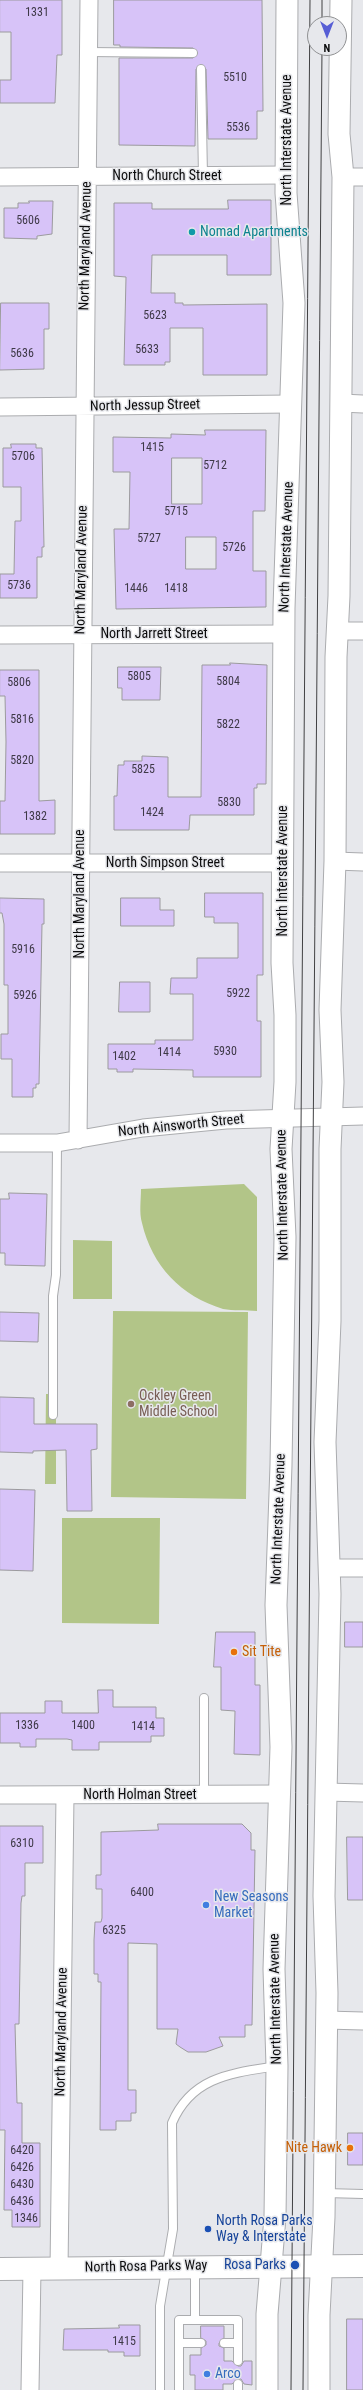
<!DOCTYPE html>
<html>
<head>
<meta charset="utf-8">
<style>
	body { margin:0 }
	#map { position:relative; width:363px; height:2390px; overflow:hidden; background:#e7e8ec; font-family:"Roboto Condensed",sans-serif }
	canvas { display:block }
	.north { position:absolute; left:307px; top:16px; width:40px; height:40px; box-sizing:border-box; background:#e7e8ec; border:1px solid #8f9092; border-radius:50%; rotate:180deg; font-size:11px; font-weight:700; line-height:16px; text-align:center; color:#0b0b0c }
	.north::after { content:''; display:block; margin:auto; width:14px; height:18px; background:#575ed5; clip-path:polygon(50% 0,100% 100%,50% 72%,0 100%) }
</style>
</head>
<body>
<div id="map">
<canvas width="363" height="2390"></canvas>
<div class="north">N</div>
</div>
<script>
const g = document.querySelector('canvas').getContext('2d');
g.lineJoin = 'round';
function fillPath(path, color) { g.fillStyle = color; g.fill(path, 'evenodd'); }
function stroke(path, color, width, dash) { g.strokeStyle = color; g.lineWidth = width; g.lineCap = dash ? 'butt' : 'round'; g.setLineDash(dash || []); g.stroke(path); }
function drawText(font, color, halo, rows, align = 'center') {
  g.font = font + ' "Roboto Condensed",sans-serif'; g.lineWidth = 3; g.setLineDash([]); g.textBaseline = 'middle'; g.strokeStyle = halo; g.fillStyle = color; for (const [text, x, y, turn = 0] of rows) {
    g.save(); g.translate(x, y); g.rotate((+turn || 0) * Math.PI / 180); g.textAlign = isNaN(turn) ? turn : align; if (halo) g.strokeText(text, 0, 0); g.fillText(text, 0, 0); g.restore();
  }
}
const green = new Path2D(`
	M244,1184L257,1197V1311C246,1310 233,1311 223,1309C181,1296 152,1266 142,1223C139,1213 141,1200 141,1189Z
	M73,1240L112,1241V1299H73Z
	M113,1311L248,1312L246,1499L111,1497Z
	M46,1394H56V1484H45Z
	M62,1518H160L159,1624L62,1623Z`);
const building = new Path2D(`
	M0,0H62V55H57L55,103H0V80H11V32H0Z
	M114,0H262L263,111H257V139H208L206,69L201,64L196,69L195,146L119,145V58H193L198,53L193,48L120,47V45H114Z
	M228,200H271V275H227V255H152L151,293H175V303H183V305L267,304V375H203V328H170V362H165V365H124L126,277L114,276V203H152V209H228Z
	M29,201H53L52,234L37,236V239L4,238V208H18V203H29Z
	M1,303H49V329H44V369L0,370Z
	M205,430H266L265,511H253V571H266V607L116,609L114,529H129L130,472H113V437L171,438V434L205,435ZM172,458H202V504H172ZM186,537H216V569H186Z
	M11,444H36V448H42L44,547H42V557H37V598H0V574H14L15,521H21V487H3V448H11Z
	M230,663L267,665L266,784H257V788H254V815H190L189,830H114V796H117L118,765H124V761H142V756L168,757V797H201L202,665H230Z
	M118,667H161L160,700H122V688H118Z
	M0,670H39V801L55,800V834H0V801H5L6,742L5,696H0Z
	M205,893H263V975H257V1021H261V1077H193V1070L133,1069V1072H117V1069H108V1044H155V1040H193V994H170L171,978H197V958H238V923H214V917H205Z
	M0,898L44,899V924H42L39,1084H36V1088H33V1097H12V1059H1V1034H8V985H4V924L2,913H0Z
	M121,898H160V910H174V926H121Z
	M120,982H150V1012H119Z
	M9,1193L47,1194L45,1266L5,1265V1253H0V1199H9Z
	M0,1312L39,1313L38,1342L0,1341Z
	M0,1397L34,1398V1424H97V1449L91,1450L92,1511H67L66,1450L33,1451V1453L0,1452Z
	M0,1489L35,1490L33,1571L0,1570Z
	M345,1622H363V1647H345Z
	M216,1632H255V1685H260V1755L234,1754L235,1711L221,1710V1667H214Z
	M98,1690H113V1707H156V1718H164V1736H151V1742H99V1750H72V1740L67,1739H36V1747H20V1743H0V1713H45V1701H62V1713H98Z
	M158,1824H242L251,1833V1850H255L252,2025H245V2037H219L223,2046L206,2052H188L180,2047L176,2044L178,2029H157V1944L128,1943V2090H136V2113H131V2121H116V2130H100L101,1982H98V1974H94V1940L95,1922H101L102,1918V1889H96V1875H101V1832L158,1830Z
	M0,1826H43V1863H25V1896H22L21,1903L19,2024H15L17,2103H22V2143H40V2227H12V2210H4L5,2130H0Z
	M347,1837H363V1900H348Z
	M348,2133H363V2165H348Z
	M347,2319H363V2390H347Z
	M119,2325H140V2356H124V2352H108V2350H63L64,2329L119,2328Z
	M201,2326H224V2338L219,2343V2346L224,2348V2361H232L238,2366H241L244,2361H252V2385L244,2384L241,2379H238L232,2384H223V2390H195V2375H190V2355H201V2348L206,2345V2341L201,2338Z`);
const service = new Path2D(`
	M88,52L193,53
	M201,69L203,176
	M53,1415V1296L56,1275L57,1143
	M204,1698V1795
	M325,2193L363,2194
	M195,2269V2320
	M179,2343H201
	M224,2343H238
	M160,2390V2306L173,2229L172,2123C192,2076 233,2073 277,2066
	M179,2390V2320H238V2361
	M238,2390V2384`);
const minor = new Path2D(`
	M0,177L286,175
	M343,177H363
	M341,403L363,404
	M0,407L291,404
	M337,631H363
	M0,635L284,634
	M335,861L363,862
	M0,863H282
	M78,1140L89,0
	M0,1143H57L143,1128L226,1120L363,1116
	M329,1568H363
	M326,1792L363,1793
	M0,1795L280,1794
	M326,2020L363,2021
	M59,2269L65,1795
	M30,2390L32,2269`);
const tertiary = new Path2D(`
	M267,2390V2314L275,2217L277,2066L274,1969L281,1747L276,1605L281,1465L285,1237L281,1149L285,1082V1015L282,963L284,608L294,303L286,193L287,0
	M319,2390V2315L324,2217L327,1993L324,1896L330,1594L325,1442L330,1321V1149L333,1082L330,1010L335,861L336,657L339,596L343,177L339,134L341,0`);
const secondary = new Path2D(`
	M0,2269L363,2266`);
const tram = new Path2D(`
	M322,24V0
	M291,2390L310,0
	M303,2390L322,48`);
const markers = [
	[192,232,4,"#0f9aa8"],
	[131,1404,4,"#8d6e63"],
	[234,1652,4,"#e8710a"],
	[206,1905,4,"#3f7fe0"],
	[350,2148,4,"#e8710a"],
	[208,2229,4,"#1a4fb4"],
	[295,2265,5,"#1a4fb4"],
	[207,2374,4,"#3f7fe0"]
];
const numberNames = [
	["1331",37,13],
	["5510",235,78],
	["5536",238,128],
	["5606",28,221],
	["5623",155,316],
	["5633",147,350],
	["5636",22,354],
	["1415",152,448],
	["5706",23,457],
	["5712",215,466],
	["5715",176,512],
	["5727",149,539],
	["5726",234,548],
	["5736",19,586],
	["1446",136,589],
	["1418",176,589],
	["5805",139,677],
	["5804",228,682],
	["5806",19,683],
	["5816",22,720],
	["5822",228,725],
	["5820",22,761],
	["5825",143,770],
	["5830",229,803],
	["1424",152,813],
	["1382",35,817],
	["5916",23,950],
	["5922",238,994],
	["5926",25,996],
	["5930",225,1052],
	["1414",169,1053],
	["1402",124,1057],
	["1336",27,1726],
	["1400",83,1726],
	["1414",143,1727],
	["6310",22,1844],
	["6400",142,1893],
	["6325",114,1931],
	["6420",22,2151],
	["6426",22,2168],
	["6430",22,2185],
	["6436",22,2202],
	["1346",26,2219],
	["1415",124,2342]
];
const streetNames = [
	["North Interstate Avenue",287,140,-90],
	["North Church Street",167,176],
	["North Maryland Avenue",86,246,-89],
	["North Jessup Street",145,406,-1],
	["North Interstate Avenue",287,547,-88],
	["North Maryland Avenue",82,570,-89],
	["North Jarrett Street",154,634],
	["North Simpson Street",165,863],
	["North Interstate Avenue",283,871,-90],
	["North Maryland Avenue",80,894,-90],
	["North Ainsworth Street",181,1126,-6],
	["North Interstate Avenue",283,1195,-91],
	["North Interstate Avenue",279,1519,-88],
	["North Holman Street",140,1795],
	["North Interstate Avenue",276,1999,-91],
	["North Maryland Avenue",62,2032,-89],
	["North Rosa Parks Way",146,2267,-1]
];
const cultureNames = [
	["Nomad Apartments",200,232]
];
const educationNames = [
	["Ockley Green",139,1396],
	["Middle School",139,1412]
];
const foodNames = [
	["Sit Tite",242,1652],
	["Nite Hawk",342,2148,"right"]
];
const shopNames = [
	["New Seasons",214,1897],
	["Market",214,1913],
	["Arco",215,2374]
];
const transitNames = [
	["North Rosa Parks",216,2221],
	["Way & Interstate",216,2237],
	["Rosa Parks",286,2265,"right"]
];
fillPath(green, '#b2c588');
fillPath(building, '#d7c3f8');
stroke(building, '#9b9a9d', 1);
stroke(service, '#abacaf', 10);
stroke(minor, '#abacaf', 19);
stroke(tertiary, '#abacaf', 23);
stroke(secondary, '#abacaf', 24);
stroke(service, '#fff', 8);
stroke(minor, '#fff', 17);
stroke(tertiary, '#fff', 21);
stroke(secondary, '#fff', 22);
stroke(tram, '#414143', 1);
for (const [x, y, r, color] of markers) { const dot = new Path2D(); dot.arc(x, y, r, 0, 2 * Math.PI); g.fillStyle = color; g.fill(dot); stroke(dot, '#e7e8ec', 1.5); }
drawText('12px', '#3e3947', null, numberNames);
drawText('14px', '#0b0b0c', '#e7e8ec', streetNames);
drawText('14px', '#0d838f', '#e7e8ec', cultureNames, 'left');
drawText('14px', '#785e54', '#e7e8ec', educationNames, 'left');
drawText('14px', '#c56008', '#e7e8ec', foodNames, 'left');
drawText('14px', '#366cbe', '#e7e8ec', shopNames, 'left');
drawText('14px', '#164399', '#e7e8ec', transitNames, 'left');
</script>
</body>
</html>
